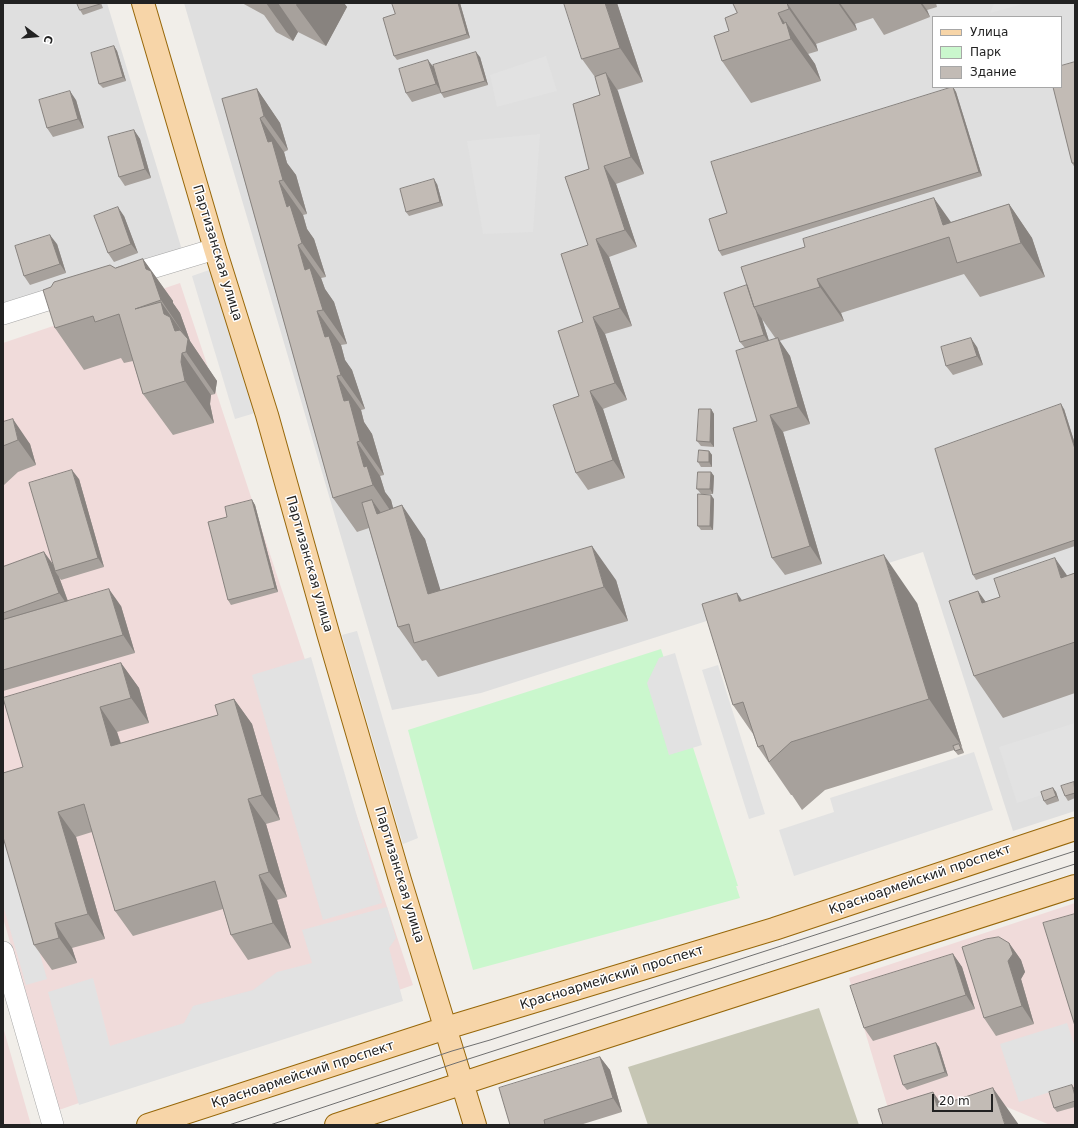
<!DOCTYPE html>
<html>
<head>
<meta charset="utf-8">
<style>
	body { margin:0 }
	#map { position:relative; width:1078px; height:1128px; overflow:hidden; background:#f1eee9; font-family:"DejaVu Sans",sans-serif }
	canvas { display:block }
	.frame { position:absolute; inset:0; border:4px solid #222; pointer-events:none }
	.legend { position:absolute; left:932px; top:16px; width:130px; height:72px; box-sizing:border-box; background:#fff; border:1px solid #a7a7a7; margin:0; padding:5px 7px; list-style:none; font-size:12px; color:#222 }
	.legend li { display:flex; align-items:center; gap:8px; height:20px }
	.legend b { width:20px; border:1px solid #a7a7a7 }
	.north { position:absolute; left:16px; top:16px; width:40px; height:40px; -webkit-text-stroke:3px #fff; paint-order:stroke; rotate:106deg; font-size:11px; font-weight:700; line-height:16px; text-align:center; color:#222 }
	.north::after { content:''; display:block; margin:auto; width:14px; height:18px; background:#222; clip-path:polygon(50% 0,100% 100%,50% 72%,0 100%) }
	.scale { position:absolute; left:932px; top:1094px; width:61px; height:18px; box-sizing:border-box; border:2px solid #222; border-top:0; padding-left:5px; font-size:12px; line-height:14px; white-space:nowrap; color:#222; -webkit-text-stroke:3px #fff; paint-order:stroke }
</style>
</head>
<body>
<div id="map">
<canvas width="1078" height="1128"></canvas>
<div class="frame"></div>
<ul class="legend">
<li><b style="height:5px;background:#f7d5a8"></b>Улица</li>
<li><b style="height:11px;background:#caf7cd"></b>Парк</li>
<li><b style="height:11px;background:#c2bbb5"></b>Здание</li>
</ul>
<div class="north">С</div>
<div class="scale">20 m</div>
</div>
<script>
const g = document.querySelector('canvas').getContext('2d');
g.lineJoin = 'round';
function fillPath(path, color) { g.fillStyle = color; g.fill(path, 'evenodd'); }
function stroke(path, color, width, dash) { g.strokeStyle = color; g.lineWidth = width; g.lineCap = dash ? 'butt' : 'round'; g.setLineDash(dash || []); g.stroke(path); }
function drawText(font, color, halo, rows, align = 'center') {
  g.font = font + ' "DejaVu Sans",sans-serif'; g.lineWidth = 3; g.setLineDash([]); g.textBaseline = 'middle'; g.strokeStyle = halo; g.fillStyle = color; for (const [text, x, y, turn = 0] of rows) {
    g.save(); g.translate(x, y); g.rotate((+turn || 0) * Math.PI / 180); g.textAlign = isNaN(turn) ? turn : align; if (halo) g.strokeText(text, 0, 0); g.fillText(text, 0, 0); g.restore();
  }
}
const residential = new Path2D(`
	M3,3H107L182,250L3,305Z
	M184,3H1075V811L1013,831L923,552L481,693L392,710ZM933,17H1061V87H933Z`);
const commercial = new Path2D(`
	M180,283L413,985L59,1110L3,918V343Z
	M1075,903V1125H1050L983,1097L893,1125L849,978Z
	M3,1027L31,1125H3Z`);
const construction = new Path2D(`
	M819,1008L859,1125H648L628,1067Z`);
const park = new Path2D(`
	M661,649L738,886H736L740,898L473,970L408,730Z`);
const parking = new Path2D(`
	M994,3H1026L990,13Z
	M546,56L557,91L497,107L490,75Z
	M540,134L533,232L483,234L467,141Z
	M212,269L255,413L235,419L192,276Z
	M357,631L418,838L403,844L342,635Z
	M675,653L702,745L669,755L647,683L659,658Z
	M311,657L382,903L323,920L252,675Z
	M718,665L765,814L749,819L702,670Z
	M1075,723V784L1017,803L999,747Z
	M974,752L993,810L794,876L779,830L834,812L830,798Z
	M3,822L47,979L26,985L3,905Z
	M387,907L396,938L389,948L403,1001L79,1105L48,992L93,978L110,1046L184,1023L193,1006L253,990L277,972L312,963L302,930Z
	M1067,1023L1075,1047V1084L1019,1102L1000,1044Z`);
const minor = new Path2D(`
	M122,277L215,249
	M3,314L73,292
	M3,952L53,1125`);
const major = new Path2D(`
	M143,3L215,249L267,415L328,633L400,880L475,1125
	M148,1125L446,1028L774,929L1075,829
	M336,1125L500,1071L1075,886`);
const tram = new Path2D(`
	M229,1125L452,1051L490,1040L1075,851
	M270,1125L456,1063L1075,864`);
const wall = new Path2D(`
	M101,3L103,8L83,15L80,10Z
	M242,3H344L347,7L326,46L298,32L293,41L276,32L264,15Z
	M460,3L470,38L397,60L394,56Z
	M617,3L643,82L617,90L644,174L616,184L637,247L609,257L632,326L605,334L627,400L603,409L625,478L588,490L576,473L583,322L588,245L589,169L600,95L595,77L582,59Z
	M733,3H936L937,7L927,10L930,17L884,35L873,18L855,24L857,30L816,44L818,51L808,54L815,64L821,81L751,103L722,61L729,31L737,13Z
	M114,46L117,51L126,81L103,88L99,84Z
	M480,57L488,85L444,98L441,93L412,102L406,93L434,68Z
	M1075,62V168L1072,163Z
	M953,87L956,92L982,176L722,256L719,251L727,213Z
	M257,89L280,123L288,150L284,152L287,163L296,175L307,214L303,215L307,229L314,239L326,277L321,278L325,289L334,302L347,344L341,345L345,360L352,370L365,409L361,410L364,422L372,434L384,475L380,476L385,492L391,500L393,508L425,539L440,590L616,580L628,621L438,677L426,660L422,661L398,627L369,528L357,532L333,498L222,99Z
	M76,100L84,128L53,137L47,128Z
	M134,130L140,139L151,178L125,186L119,177Z
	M437,184L443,206L409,216L406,212Z
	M1009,204L1032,238L1045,277L980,297L964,274L841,313L844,321L779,341L790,356L810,424L783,432L822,564L785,575L772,558L757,421L745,348L740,342L724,293ZM762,319L776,339L769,341Z
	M124,216L138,253L114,262L108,253Z
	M57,244L66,273L30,285L24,276Z
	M143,259L173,301V303L180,313L190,341L217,381L215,394L211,395L210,404L214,423L173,435L143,394L133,361L124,363L121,358L84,370L55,328L115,268Z
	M977,347L983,365L953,375L946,366Z
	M711,409L714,414V447L701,446L697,441Z
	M1064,409L1075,444V546L976,580L973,575Z
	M3,422L30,444L36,465L18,472L4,485L3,486Z
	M709,451L712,455V467H701L698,462Z
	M711,472L714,476L713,494H701L697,489Z
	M79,479L104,567L61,580L59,577L68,601L121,606L135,653L3,691V567L44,552L53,564Z
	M714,499L713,530H701L698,526Z
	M252,500L255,505L278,592L231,605L228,600L227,517Z
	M1075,573V693L1003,718L974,676L986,602Z
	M742,600L917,603L962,747L964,753L958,755L954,750L825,790L802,810L792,795H791L758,747L753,734L733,705Z
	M121,663L139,688L149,723L117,732L121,743L218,715L234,699L252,724L280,820L266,824L287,897L277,900L291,948L248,960L231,935L223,909L133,936L115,911L92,832L76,837L105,939L72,948L77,963L52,970L34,945L23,767Z
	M1075,782V798L1068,801L1065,796Z
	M1053,788L1056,792L1059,801L1047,805L1044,801Z
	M1009,943L1021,960L1025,972L1021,979L1034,1024L996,1036L984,1018Z
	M953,954L962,967L975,1009L873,1041L864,1028Z
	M936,1043L939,1047L948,1076L907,1090L903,1085Z
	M600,1057L610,1070L622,1112L580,1125H510Z
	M1075,1090V1107L1057,1112L1054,1108Z`);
const shadedWall = new Path2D(`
	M266,3H278L298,32L293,41Z
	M297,3H344L347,7L326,46L296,5Z
	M458,3H460L470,38L467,34Z
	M605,3H617L643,82L620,48Z
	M787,3L816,44L818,51L789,9Z
	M838,3H840L855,24L857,30Z
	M920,3H922L927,10L930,17Z
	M778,13L787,26L786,22L815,64L821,81L791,39L783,24Z
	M114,46L117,51L126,81L123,77Z
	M476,52L480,57L488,85L485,81Z
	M428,60L435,69L442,93L436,84Z
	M606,73L618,91L644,174L631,157Z
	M953,87L956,92L982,176L979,172Z
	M257,89L280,123L288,150L264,116Z
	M70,91L76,100L84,128L78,119Z
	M260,118L284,152L287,163L296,175L307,214L283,180L268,142Z
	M134,130L140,139L151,178L145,169Z
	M604,166L616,184L637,247L625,230Z
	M434,179L437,184L443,206L440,202Z
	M279,181L303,215L307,229L314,239L326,277L302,243L287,207Z
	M934,198L958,232L943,225Z
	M1009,204L1032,238L1045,277L1021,243Z
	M118,207L124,216L138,253L131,244Z
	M50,235L57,244L66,273L60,264Z
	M596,239L609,257L632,326L620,308Z
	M298,245L321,278L325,289L334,302L347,344L323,310L305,270Z
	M143,259L173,301V303L180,313L190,341L217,381L215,394L186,352L164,314L161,302L188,340L161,300L146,269Z
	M817,279L841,313L844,321L820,287Z
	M756,310L762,319L770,344L764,335Z
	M317,311L341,345L345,360L352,370L365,409L341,375L325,337Z
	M593,317L605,334L627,400L615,383Z
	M778,338L790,356L810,424L798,407Z
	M971,338L977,347L983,365L977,356Z
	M182,353L211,395L210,404L214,423L185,381L181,362Z
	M337,376L361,410L364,422L372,434L384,475L360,441L344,401Z
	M590,391L603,409L625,478L613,460Z
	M1061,404L1064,409L1075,444V449Z
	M711,409L714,414V447L710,442Z
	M770,415L783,432L822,564L810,546Z
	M13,419L30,444L36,465L18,440Z
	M357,442L380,476L385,492L391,500L396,519L373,485L364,467Z
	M709,451L712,455V467L709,462Z
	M72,470L79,479L104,567L98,558Z
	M711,472L714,476L713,494L710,489Z
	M711,495L714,499L713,530L710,526Z
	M252,500L255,505L278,592L275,588Z
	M372,500L396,534L377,514Z
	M402,505L425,539L452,628L428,594Z
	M592,546L616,580L628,621L604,587Z
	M44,552L56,569L55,571L59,577L71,610L59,593Z
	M884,555L917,603L962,747L929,699Z
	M1055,558L1075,587L1061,578Z
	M109,589L121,606L135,653L123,635Z
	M978,591L1008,633L982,603Z
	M737,593L770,641L739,601Z
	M121,663L139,688L149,723L131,698Z
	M234,699L252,724L280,820L262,795Z
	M100,707L117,732L129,771L111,746Z
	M959,744L962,749L964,753L961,749Z
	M1053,788L1056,792L1059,801L1056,796Z
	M248,799L266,824L287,897L269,872Z
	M58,812L76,837L105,939L88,914Z
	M259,875L277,900L291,948L273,923Z
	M55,923L72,948L77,963L59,938Z
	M1009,943L1021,960L1025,972L1021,979L1034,1024L1022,1006L1008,961Z
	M953,954L962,967L975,1009L966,995Z
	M936,1043L939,1047L948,1076L945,1072Z
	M600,1057L610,1070L622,1112L613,1098Z
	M1072,1085L1075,1089V1096Z
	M993,1088L1019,1125H1005Z
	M933,1092L956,1125L937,1106Z`);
const building = new Path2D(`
	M77,3H100V4L80,10Z
	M392,3H458L467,34L394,56L383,18L395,14Z
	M564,3H605L620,48L582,59Z
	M733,3H787L789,9L778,13L783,24L786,22L791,39L722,61L714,36L729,31L725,18L737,13Z
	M114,46L123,77L99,84L91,53Z
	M476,52L485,81L441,93L433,65Z
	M428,60L436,84L406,93L399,69Z
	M1075,62V163H1072L1053,87H1061V66Z
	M606,73L631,157L604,166L625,230L596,239L620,308L593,317L615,383L590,391L613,460L576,473L553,405L579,396L558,331L583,322L561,254L588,245L565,177L589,169L573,104L600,95L595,77Z
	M953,87L979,172L719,251L709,219L727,213L711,162Z
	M257,89L264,116L260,118L268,142L272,141L283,180L279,181L287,207L290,205L302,243L298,245L305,270L310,268L323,310L317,311L325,337L329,336L341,375L337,376L344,401L349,400L360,441L357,442L364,467L367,466L373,485L333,498L222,99Z
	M70,91L78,119L47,128L39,100Z
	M134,130L145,169L119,177L108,137Z
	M434,179L440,202L406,212L400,189Z
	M934,198L943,225L1009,204L1021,243L957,263L949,237L817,279L820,287L754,307L741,267L805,247L803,239Z
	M118,207L131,244L108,253L94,216Z
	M50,235L60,264L24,276L15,246Z
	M143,259L146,269L151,271L161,300L135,309L161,302L164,314L170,317L175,331L180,330L188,339L186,352L182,353L181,362L185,381L143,394L119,314L95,322L93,316L55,328L43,290L51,287L54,282L110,265L115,268Z
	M747,285L754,307L756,310L764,335L740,342L724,293Z
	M778,338L798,407L770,415L810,546L772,558L733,428L757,421L736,351Z
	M971,338L977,356L946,366L941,347Z
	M1061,404L1075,449V540L973,575L935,449Z
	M699,409H711L710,442L697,441Z
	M13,419L18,440L3,446V422Z
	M699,450L709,451V462H698Z
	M72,470L98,558L55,571L29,483Z
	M698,472H711L710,489H697Z
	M698,494L711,495L710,526H698Z
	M252,500L275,588L228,600L208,522L227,517L225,507Z
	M372,500L377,514L402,505L428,594L592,546L604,587L414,643L409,624L398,627L362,503Z
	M44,552L59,593L3,613V567Z
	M884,555L929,699L791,742L769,762L763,745L758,747L743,702L733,705L702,604L737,593L739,601Z
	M1055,558L1061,578L1075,573V642L974,676L949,601L978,591L982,603L1000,597L994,579Z
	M109,589L123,635L3,670V620Z
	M121,663L131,698L100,707L111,746L218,715L215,705L234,699L262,795L248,799L269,872L259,875L273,923L231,935L215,881L115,911L84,804L58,812L88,914L55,923L59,938L34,945L3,837V773L23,767L3,698Z
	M959,744L961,749L955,751L953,746Z
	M1074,782L1075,793L1065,796L1061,786Z
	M1053,788L1056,796L1044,801L1041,792Z
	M1075,914V1026L1043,923Z
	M999,937L1009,943L1013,954L1008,961L1022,1006L984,1018L962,947L986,939Z
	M953,954L966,995L864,1028L850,986Z
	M936,1043L945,1072L903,1085L894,1056Z
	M600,1057L613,1098L544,1120L545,1125H510L499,1088Z
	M1072,1085L1075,1096V1101L1054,1108L1049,1092Z
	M993,1088L1005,1125H883L878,1109L933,1092L937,1106Z`);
const streetNames = [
	["Партизанская улица",217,253,73],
	["Партизанская улица",309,564,74],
	["Партизанская улица",399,875,73],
	["Красноармейский проспект",920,880,-19],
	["Красноармейский проспект",612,978,-17],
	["Красноармейский проспект",303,1075,-18]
];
fillPath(residential, '#dfdfdf');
fillPath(commercial, '#f0dbda');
fillPath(construction, '#c6c6b4');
fillPath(park, '#caf7cd');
fillPath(parking, '#e2e2e2');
stroke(minor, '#a6a6a6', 22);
stroke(major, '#976709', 24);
stroke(minor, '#fff', 21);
stroke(major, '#f7d5a8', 22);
stroke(tram, '#707070', 1);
fillPath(wall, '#a7a19c');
fillPath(shadedWall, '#88837f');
fillPath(building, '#c2bbb5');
stroke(building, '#88837f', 1);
drawText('13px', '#222', '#fff', streetNames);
</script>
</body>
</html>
